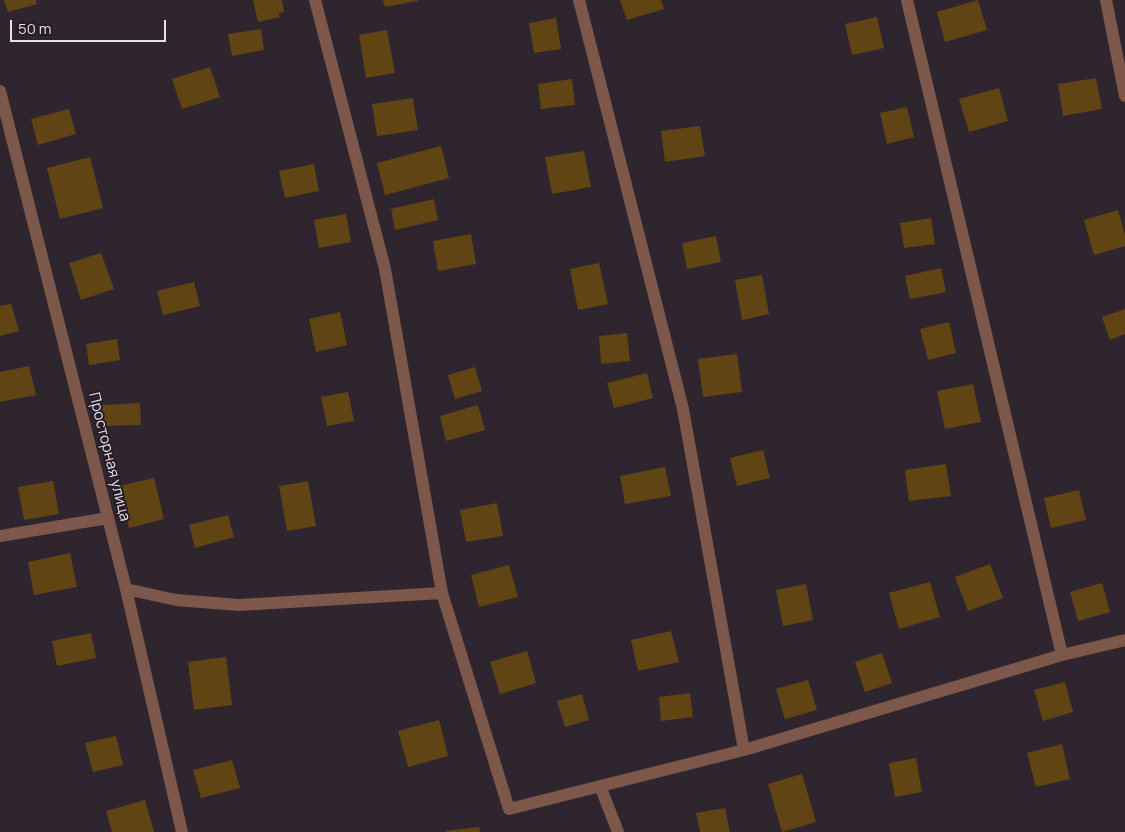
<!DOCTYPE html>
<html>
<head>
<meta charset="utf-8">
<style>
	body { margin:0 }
	#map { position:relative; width:1125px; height:832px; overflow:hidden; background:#2f252f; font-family:Manrope,sans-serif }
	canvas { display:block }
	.scale { position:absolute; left:10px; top:20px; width:156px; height:22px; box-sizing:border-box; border:2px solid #e8e2e9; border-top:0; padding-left:6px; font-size:15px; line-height:18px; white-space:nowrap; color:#e8e2e9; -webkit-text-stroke:4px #251c25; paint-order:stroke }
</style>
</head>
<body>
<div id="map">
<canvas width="1125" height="832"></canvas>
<div class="scale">50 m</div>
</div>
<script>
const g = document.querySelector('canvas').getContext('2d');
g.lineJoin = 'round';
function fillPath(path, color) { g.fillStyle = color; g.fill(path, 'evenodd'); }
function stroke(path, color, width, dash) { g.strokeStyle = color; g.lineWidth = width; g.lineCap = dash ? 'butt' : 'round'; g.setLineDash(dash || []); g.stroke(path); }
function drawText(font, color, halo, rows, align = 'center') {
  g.font = font + ' Manrope,sans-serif'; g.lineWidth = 4; g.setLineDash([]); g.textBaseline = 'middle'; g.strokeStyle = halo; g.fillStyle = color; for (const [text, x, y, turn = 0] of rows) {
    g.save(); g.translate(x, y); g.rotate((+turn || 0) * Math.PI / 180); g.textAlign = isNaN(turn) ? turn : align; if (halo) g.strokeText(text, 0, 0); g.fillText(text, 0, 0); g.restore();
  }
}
const building = new Path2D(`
	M4,0H36L37,4L8,12Z
	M253,0H282L284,12L279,13L280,17L258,22Z
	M383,0H418V1L385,7Z
	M620,0H661L664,9L627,20Z
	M978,0L987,30L945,42L937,12Z
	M877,17L884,48L852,55L845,24Z
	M556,18L561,49L534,53L529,23Z
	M261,29L264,50L232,56L228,34Z
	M387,30L395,73L366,78L359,35Z
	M210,67L220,97L182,109L172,79Z
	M1096,78L1102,109L1063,116L1058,84Z
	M572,79L575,105L541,109L538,84Z
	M999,88L1008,121L969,132L959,99Z
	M413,98L418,130L377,136L372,104Z
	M907,107L914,137L887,144L880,113Z
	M69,109L76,134L38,145L31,119Z
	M700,126L705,156L665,162L661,131Z
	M441,146L449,178L385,195L377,163Z
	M584,151L591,187L552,194L545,157Z
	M90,157L103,208L60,219L47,168Z
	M314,164L319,191L285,198L279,171Z
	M434,199L438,220L395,230L391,209Z
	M1118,210L1125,235V246L1094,255L1084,220Z
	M346,214L351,242L319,248L314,220Z
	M931,218L935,244L904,248L900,223Z
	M471,234L476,264L438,271L433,241Z
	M716,236L721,262L687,269L682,243Z
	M101,253L114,289L81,300L69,263Z
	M599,263L608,304L578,310L570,269Z
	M941,268L946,292L910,299L905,276Z
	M762,275L769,314L742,320L735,280Z
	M194,282L200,306L163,315L157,291Z
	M11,304L19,331L0,336V306Z
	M1125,309V334L1110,340L1102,317Z
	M340,312L347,345L316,352L309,319Z
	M949,322L956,353L928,360L920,329Z
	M627,333L630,361L601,364L599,336Z
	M117,339L120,360L89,365L86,344Z
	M737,354L742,392L703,397L698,359Z
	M29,366L36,395L0,402V372Z
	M475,367L482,391L455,399L448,375Z
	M647,373L653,398L614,408L607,383Z
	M973,384L981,422L945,429L937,391Z
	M348,392L354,421L327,426L321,397Z
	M140,403L141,425L102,426L101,405Z
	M478,405L485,430L446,441L440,416Z
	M763,450L770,478L737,486L730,458Z
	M946,464L951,496L909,501L905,470Z
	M665,467L671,496L625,504L620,476Z
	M154,478L164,519L129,528L119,486Z
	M53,481L59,514L24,520L18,487Z
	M308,481L316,526L287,531L279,486Z
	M1079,490L1086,520L1051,528L1044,498Z
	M497,503L503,536L466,542L460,510Z
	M228,515L234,537L195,548L189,525Z
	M70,553L77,587L34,595L28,562Z
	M990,564L1003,598L968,611L955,577Z
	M509,565L518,597L479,607L471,575Z
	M930,582L940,617L899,629L889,593Z
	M1102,583L1110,612L1078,621L1070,592Z
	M806,584L813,620L783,626L776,590Z
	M671,631L679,662L638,671L631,640Z
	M91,633L96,658L57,666L52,641Z
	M527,651L536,683L500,694L490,662Z
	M882,653L892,683L865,692L855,662Z
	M226,657L232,705L194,710L188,662Z
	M808,680L817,710L785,719L776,689Z
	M1065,682L1073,712L1043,721L1034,690Z
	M690,693L693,717L661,721L659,697Z
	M582,694L589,720L565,727L557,701Z
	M439,720L448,756L408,767L398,731Z
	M116,736L123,765L93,772L85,743Z
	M1062,744L1070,779L1036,787L1027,753Z
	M916,758L922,792L895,797L889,763Z
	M232,760L240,788L201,798L193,770Z
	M802,774L816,822L782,832L768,784Z
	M145,800L154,832H112L106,811Z
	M725,808L730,832H700L696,813Z
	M479,827L480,832H446V831Z`);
const minor = new Path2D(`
	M315,0L385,269L442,593L509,809L744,750L1062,655L1125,640
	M579,0L683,409L744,750
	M907,0L1062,655
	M1106,0L1125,96
	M0,91L126,589L182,832
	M0,536L108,518
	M126,589L176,600L239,605L442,593
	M600,786L618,832`);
const streetNames = [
	["Просторная улица",109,457,76]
];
fillPath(building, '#614414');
stroke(minor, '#7d5749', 12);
drawText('15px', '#e8e2e9', '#251c25', streetNames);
</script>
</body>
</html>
